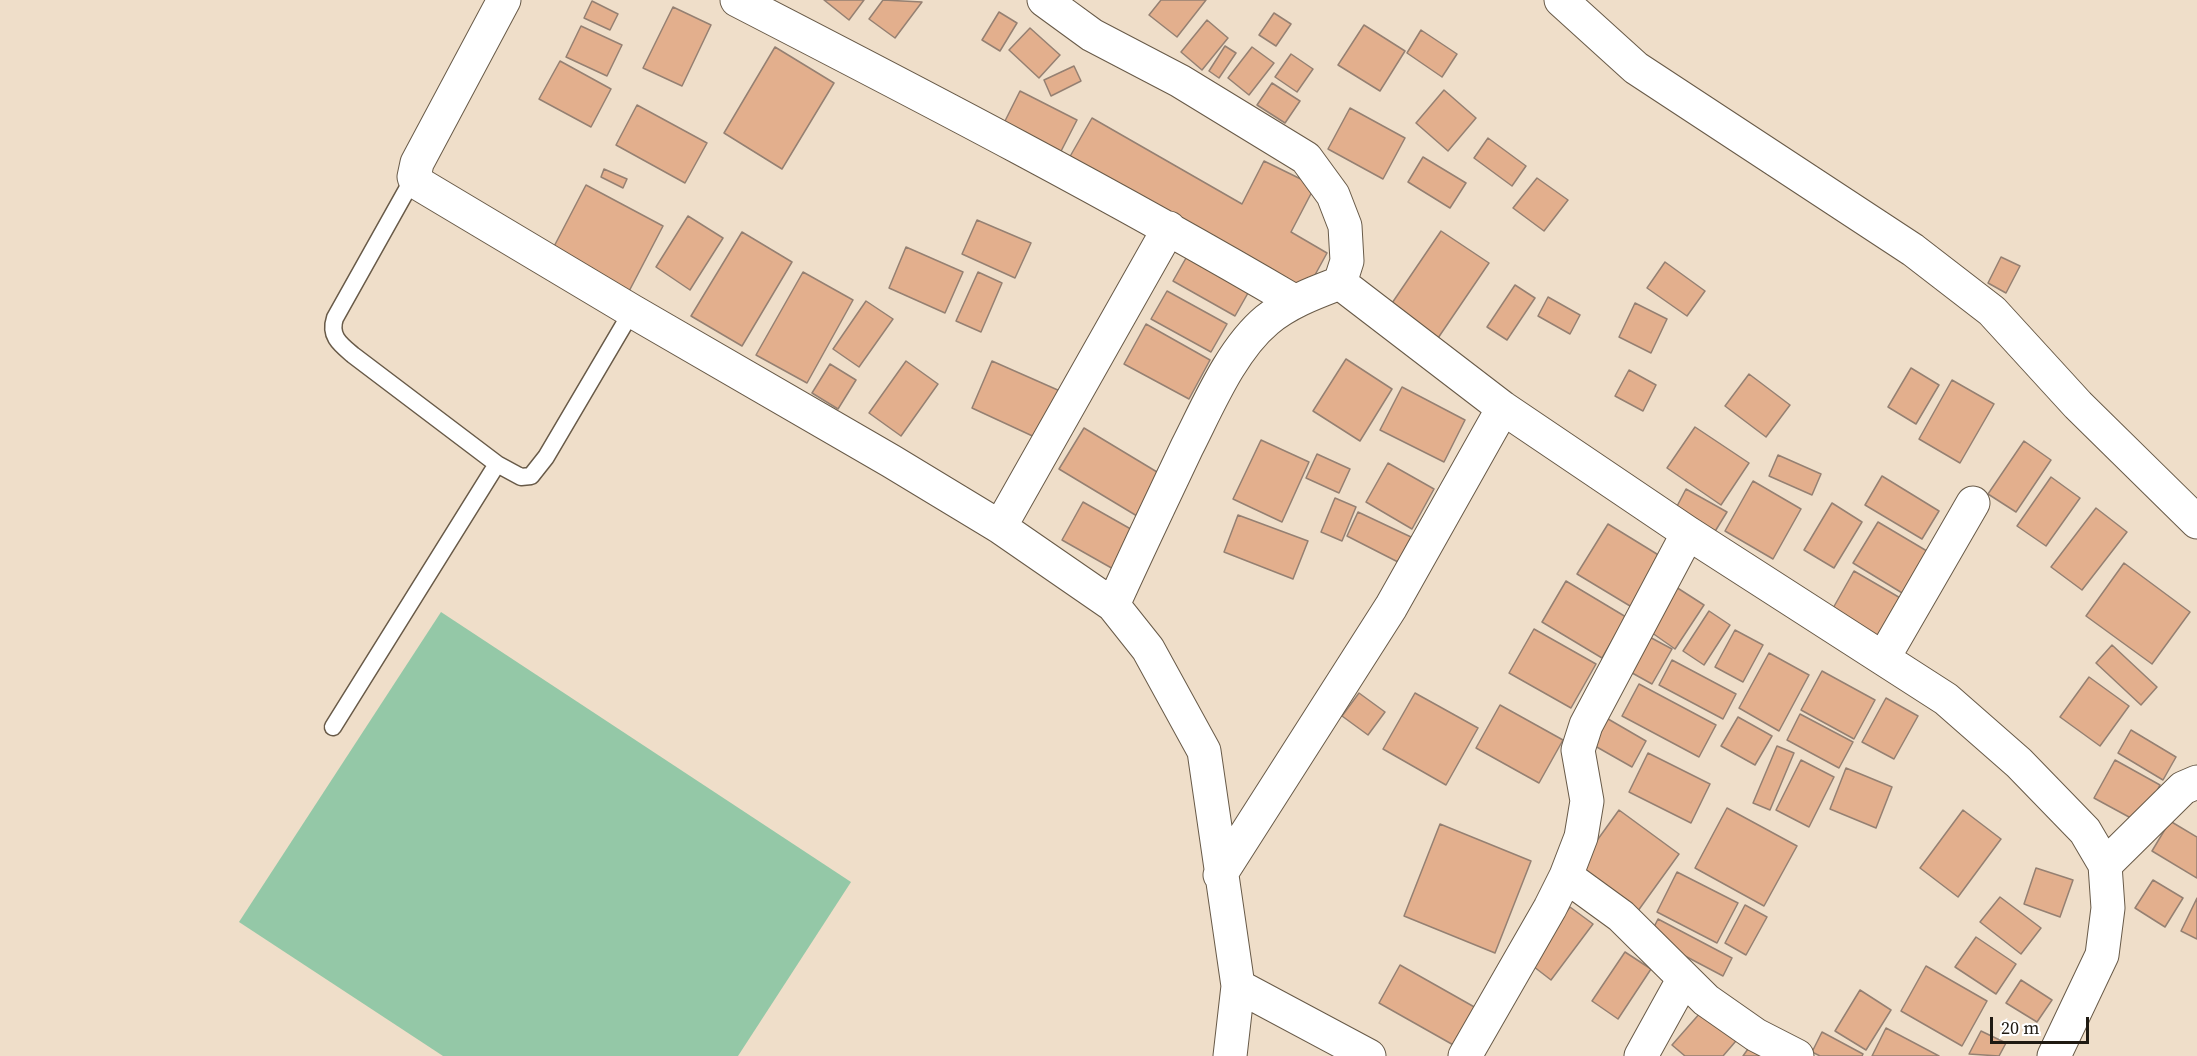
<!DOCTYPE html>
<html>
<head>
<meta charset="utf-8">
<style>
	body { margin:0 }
	#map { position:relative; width:2197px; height:1056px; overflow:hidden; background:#efdec9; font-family:"Source Serif 4",serif }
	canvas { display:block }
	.scale { position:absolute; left:1990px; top:1017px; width:99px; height:27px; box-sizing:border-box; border:3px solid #1f1a12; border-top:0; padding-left:8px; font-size:18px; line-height:21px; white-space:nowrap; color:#1f1a12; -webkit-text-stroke:4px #fff; paint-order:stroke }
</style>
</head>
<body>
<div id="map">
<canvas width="2197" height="1056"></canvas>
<div class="scale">20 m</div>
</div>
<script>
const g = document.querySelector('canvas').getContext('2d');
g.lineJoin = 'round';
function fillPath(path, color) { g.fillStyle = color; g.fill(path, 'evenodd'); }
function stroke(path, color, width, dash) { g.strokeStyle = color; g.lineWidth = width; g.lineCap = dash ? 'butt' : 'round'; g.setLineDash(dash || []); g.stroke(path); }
const green = new Path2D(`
	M441,612L851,882L738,1056H443L239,922Z`);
const building = new Path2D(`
	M824,0H864L849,20Z
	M883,0L922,2L895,38L869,19Z
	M1161,0H1206L1177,37L1149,15Z
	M592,1L618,14L610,30L584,18Z
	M673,7L711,25L682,86L643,68Z
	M999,12L1017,23L1000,51L982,40Z
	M1274,13L1291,24L1276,46L1259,35Z
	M1207,20L1228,38L1202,70L1181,52Z
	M1364,25L1405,51L1380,91L1338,65Z
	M581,26L622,45L607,76L566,57Z
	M1030,28L1060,55L1039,78L1009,50Z
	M1421,30L1457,54L1442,77L1407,53Z
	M1225,46L1236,53L1219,78L1209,71Z
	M775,47L834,83L782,169L724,133Z
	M1252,47L1274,63L1249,95L1228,78Z
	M1291,54L1313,69L1297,92L1275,77Z
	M560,61L611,89L591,127L539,99Z
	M1074,66L1081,81L1051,96L1044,80Z
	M1272,83L1300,101L1285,123L1257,105Z
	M1444,90L1476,118L1448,151L1416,123Z
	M1020,91L1077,120L1056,161L1000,131Z
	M637,105L707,143L685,183L616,145Z
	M1350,108L1405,138L1383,179L1328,149Z
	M1092,118L1242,204L1264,161L1315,186L1291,232L1327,253L1304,295L1068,160Z
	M1488,138L1526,166L1512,186L1474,158Z
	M1423,157L1466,183L1450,208L1408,182Z
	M604,169L627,179L623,188L601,177Z
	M1537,178L1568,200L1544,231L1513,208Z
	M586,185L663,226L625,299L548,258Z
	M688,216L723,238L690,290L656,267Z
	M977,220L1031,243L1015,278L962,254Z
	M1441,231L1489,263L1436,341L1388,309Z
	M742,232L792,262L742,346L691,316Z
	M906,247L963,272L945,313L889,288Z
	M1190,251L1252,286L1235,316L1173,281Z
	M2001,257L2020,266L2006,293L1988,283Z
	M1665,262L1705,291L1687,316L1647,288Z
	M803,272L853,300L807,383L756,355Z
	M978,272L1002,283L981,332L956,321Z
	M1515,285L1535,298L1507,340L1487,327Z
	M1167,291L1227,324L1211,352L1151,319Z
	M1548,297L1580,315L1570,334L1538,316Z
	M866,301L893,319L859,367L833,349Z
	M1635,303L1667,319L1651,353L1619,337Z
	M1146,324L1210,360L1189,399L1124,364Z
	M1346,359L1392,389L1360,441L1313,411Z
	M906,361L938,384L901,436L869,413Z
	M992,361L1060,391L1039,439L972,408Z
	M830,364L856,380L838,409L812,393Z
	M1911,368L1939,385L1916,424L1888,407Z
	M1629,370L1656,385L1643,411L1615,396Z
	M1749,374L1790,405L1766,437L1725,406Z
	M1952,380L1994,404L1960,463L1919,439Z
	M1402,387L1465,420L1444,462L1380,430Z
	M1695,427L1749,463L1721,505L1667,468Z
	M1084,428L1167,478L1142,519L1059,469Z
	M1261,440L1309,462L1282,522L1233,499Z
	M2024,441L2051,460L2016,512L1988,494Z
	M1317,454L1350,469L1339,493L1306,478Z
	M1778,455L1821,474L1812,495L1769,476Z
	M1388,463L1434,489L1412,529L1366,502Z
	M1882,476L1939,511L1922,539L1865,505Z
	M2051,477L2080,498L2046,546L2017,526Z
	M1753,481L1801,509L1773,559L1725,531Z
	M1686,489L1727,512L1714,533L1675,510Z
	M1335,498L1356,507L1342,541L1321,532Z
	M1083,502L1136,532L1115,570L1062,540Z
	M1832,503L1862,522L1834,568L1804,550Z
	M2096,508L2127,532L2082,590L2051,567Z
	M1358,512L1411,537L1398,562L1347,536Z
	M1238,515L1308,541L1293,579L1224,552Z
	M1878,522L1937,557L1912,599L1853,563Z
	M1608,524L1665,559L1635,609L1577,574Z
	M2124,563L2190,612L2152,664L2086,616Z
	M1854,571L1902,599L1880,637L1832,610Z
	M1566,581L1626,617L1602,658L1542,622Z
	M1676,587L1704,605L1675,649L1648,630Z
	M1709,611L1730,625L1704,665L1683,651Z
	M1534,629L1596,664L1571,708L1509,673Z
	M1735,630L1763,645L1743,682L1715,667Z
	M1644,634L1672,649L1652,684L1625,669Z
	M2112,645L2157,687L2141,705L2096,663Z
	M1769,653L1809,675L1779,731L1739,708Z
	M1672,660L1736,694L1723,719L1659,685Z
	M1822,671L1875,700L1854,739L1801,710Z
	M2089,677L2129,706L2100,746L2060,717Z
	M1639,684L1716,725L1699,757L1622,716Z
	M1359,693L1385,712L1368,735L1342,716Z
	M1415,693L1478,728L1446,785L1383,749Z
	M1886,698L1918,716L1894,759L1862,742Z
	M1500,705L1563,740L1539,783L1476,748Z
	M1800,714L1853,742L1839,768L1787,740Z
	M1603,716L1646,741L1632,767L1588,742Z
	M1738,717L1772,736L1755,765L1721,746Z
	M2131,730L2176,757L2163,780L2118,753Z
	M1777,746L1794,753L1770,810L1753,803Z
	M1648,753L1710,784L1691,823L1629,792Z
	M1801,760L1834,777L1809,827L1776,810Z
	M2115,760L2160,785L2140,823L2094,798Z
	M1846,768L1892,787L1876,828L1830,809Z
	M1727,808L1797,846L1764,906L1695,868Z
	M1619,810L1679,854L1635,915L1575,871Z
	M1963,810L2001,839L1958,897L1920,868Z
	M2170,821L2197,837V878L2152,851Z
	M1440,824L1531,861L1495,953L1404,916Z
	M2036,868L2073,880L2060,917L2024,904Z
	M1677,872L1738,903L1717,943L1657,912Z
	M2153,880L2183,898L2165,927L2135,908Z
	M2000,897L2041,928L2021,954L1980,922Z
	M2197,898V939L2181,931Z
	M1745,905L1767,917L1746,955L1725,943Z
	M1570,907L1593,924L1551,980L1529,963Z
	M1658,919L1732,958L1723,976L1649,937Z
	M1976,937L2016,964L1996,994L1955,967Z
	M1625,952L1651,969L1618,1019L1592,1001Z
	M1400,965L1485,1013L1464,1051L1379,1003Z
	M1926,966L1987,1001L1962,1046L1901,1011Z
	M2021,980L2052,1000L2037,1022L2006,1003Z
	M1860,990L1891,1010L1866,1050L1835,1031Z
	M1708,1004L1742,1034L1723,1056H1685L1672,1045Z
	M1886,1028L1939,1056H1872Z
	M1981,1031L2006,1043L1999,1056L1969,1054Z
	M1822,1032L1863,1054L1862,1056H1820L1812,1052Z
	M1755,1039L1772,1056H1743Z`);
const service = new Path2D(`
	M414,177L335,318C329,336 340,344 353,355L497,464
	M333,727L497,464L521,477L531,476L546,457L632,311`);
const minor = new Path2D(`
	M504,0L417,163L414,177L416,182L632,311L891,461L1000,527L1113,605
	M737,0C925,97 1112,194 1294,301
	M1044,0L1092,35L1180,81L1306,158L1333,195L1345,226L1347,261L1340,283L1503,408L1688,533L1946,699L2019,763L2085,831L2105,865L2108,908L2102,955L2054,1056
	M1561,0L1636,68L1913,250L1992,311L2078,405L2197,522
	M1000,527L1169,228
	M1884,657L1973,503
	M2105,865L2183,788L2197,782
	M1220,875L1391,607L1503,408
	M1566,876L1621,916L1706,1000L1756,1035L1797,1056
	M1238,986L1369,1056
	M1230,1056L1238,986L1204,751L1148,649L1113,605C1137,552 1162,500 1187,447C1208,406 1231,350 1267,320C1289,302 1314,293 1340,283
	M1465,1056L1550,908L1566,876L1581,837L1587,801L1578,750L1586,725L1688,533
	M1641,1056L1683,980`);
fillPath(green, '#94c8a7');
fillPath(building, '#e3af8d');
stroke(building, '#958072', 1.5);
stroke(service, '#685a48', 19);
stroke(minor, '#685a48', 35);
stroke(service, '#fff', 16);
stroke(minor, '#fff', 33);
</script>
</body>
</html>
